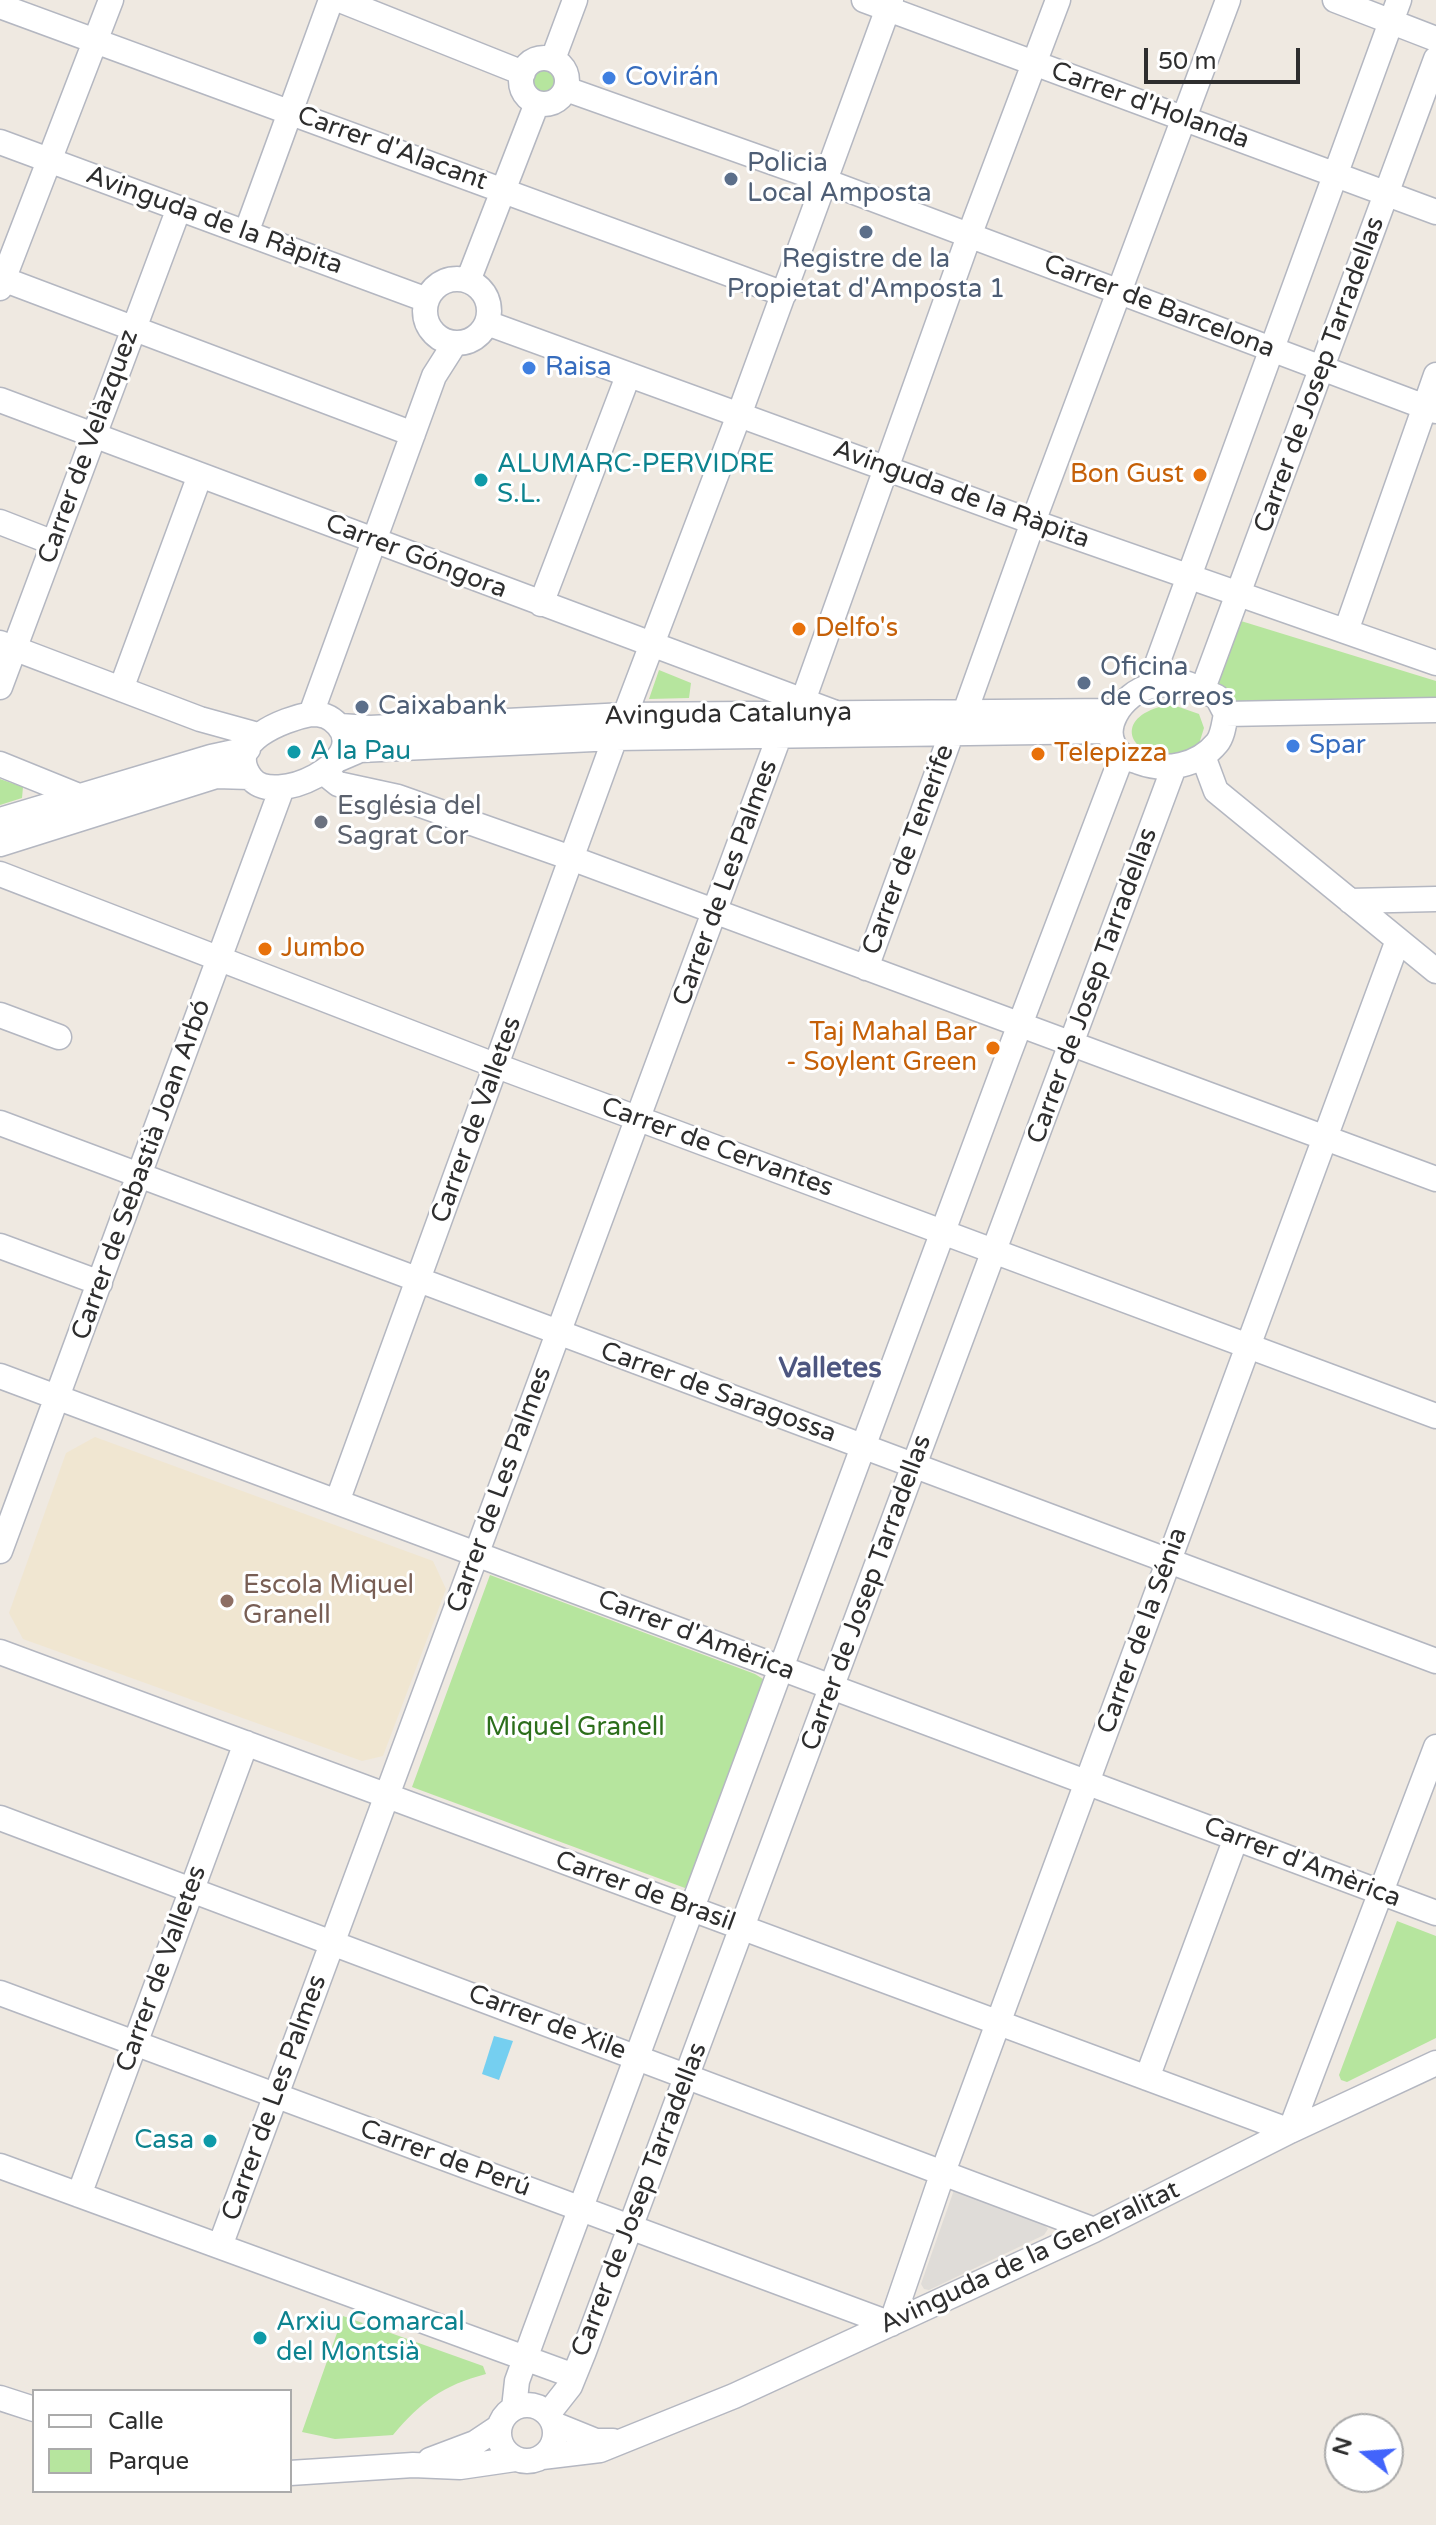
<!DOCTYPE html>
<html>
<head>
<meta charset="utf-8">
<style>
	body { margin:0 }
	#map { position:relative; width:1436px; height:2525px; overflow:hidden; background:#efe9e1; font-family:"Varela Round",sans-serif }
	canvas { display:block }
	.legend { position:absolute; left:32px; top:2389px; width:260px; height:104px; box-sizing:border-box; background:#fff; border:2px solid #ababab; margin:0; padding:10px 14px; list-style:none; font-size:24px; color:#2e2e2e }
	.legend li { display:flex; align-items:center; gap:16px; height:40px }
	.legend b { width:40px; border:2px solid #ababab }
	.north { position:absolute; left:1324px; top:2413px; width:80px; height:80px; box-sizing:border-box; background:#fff; border:2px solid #ababab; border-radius:50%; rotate:287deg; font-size:22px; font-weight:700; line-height:32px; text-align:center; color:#2e2e2e }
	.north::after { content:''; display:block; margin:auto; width:28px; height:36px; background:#4264fb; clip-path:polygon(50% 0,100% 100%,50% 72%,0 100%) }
	.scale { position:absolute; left:1144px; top:48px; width:156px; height:36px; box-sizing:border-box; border:4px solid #2e2e2e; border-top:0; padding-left:10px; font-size:24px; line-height:28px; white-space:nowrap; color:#2e2e2e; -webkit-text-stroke:6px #fff; paint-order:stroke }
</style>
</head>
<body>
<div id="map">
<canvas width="1436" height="2525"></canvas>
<ul class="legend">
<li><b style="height:10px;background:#fff"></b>Calle</li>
<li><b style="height:22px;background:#b6e59e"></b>Parque</li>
</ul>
<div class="north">N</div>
<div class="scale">50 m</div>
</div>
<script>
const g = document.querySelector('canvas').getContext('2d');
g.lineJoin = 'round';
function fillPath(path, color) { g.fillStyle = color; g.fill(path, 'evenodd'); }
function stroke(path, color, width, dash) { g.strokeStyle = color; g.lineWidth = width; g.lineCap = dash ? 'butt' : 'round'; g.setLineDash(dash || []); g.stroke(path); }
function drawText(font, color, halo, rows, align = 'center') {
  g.font = font + ' "Varela Round",sans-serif'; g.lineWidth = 6; g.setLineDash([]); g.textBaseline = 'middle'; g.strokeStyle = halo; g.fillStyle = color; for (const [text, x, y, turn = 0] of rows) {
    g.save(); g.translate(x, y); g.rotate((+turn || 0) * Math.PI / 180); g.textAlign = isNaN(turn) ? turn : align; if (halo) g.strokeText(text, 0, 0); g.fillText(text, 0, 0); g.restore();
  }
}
const education = new Path2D(`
	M95,1437L433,1561L446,1589L383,1756L362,1761L23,1639L9,1613L66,1453Z`);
const green = new Path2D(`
	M530 80a14 14 0 1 1 28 0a14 14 0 1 1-28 0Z
	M1241,621L1436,681V702L1235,706L1216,679Z
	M659,670L691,683L689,698L649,699Z
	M1163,706H1176L1199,714L1204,728L1199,744C1145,778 1099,722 1163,706Z
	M0,779L23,787L22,798L0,805Z
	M490,1575L755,1674L763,1679L690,1881L685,1888L412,1787Z
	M1397,1921L1436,1936V2038L1347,2082L1341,2080L1339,2075Z
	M343,2316L483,2366L486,2374C443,2385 421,2402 393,2435L335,2439L302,2432Z`);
const plaza = new Path2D(`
	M954,2190L1043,2223L1048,2229L1044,2235L929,2290L924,2289L921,2284Z`);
const water = new Path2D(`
	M494,2036L513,2041L499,2080L482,2074Z`);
const minor = new Path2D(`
	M340,0L523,73
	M864,0L1436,212
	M1335,0L1436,39
	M0,6L784,294
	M521 81a23 23 0 1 1 46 0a23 23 0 1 1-46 0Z
	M553,59L575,0
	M566,89L825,181L1436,411
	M0,142L427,300
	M246,233L331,0
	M0,278L413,434
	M425 311a32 32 0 1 1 64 0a32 32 0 1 1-64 0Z
	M468,281L537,103
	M0,288L111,0
	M487,323L1033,522L1436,663
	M0,400L833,712
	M0,522L54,543
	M541,604L628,376
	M1346,631L1436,375
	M0,643L200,719L258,735
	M1188,684L1217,697L1226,714C1224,723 1223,736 1217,743C1198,766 1166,772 1139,762C1134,760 1126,759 1122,755C1094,732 1123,693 1151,686C1162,683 1176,685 1188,684Z
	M1149,686L1399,0
	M0,687L179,208
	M121,689L200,475
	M1202,691L1436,59
	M799,712L969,236L1058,0
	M965,712L1033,522L1228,0
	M311,714L434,376L455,343
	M311,714C322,714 330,716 338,725C371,761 274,808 251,778C223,742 284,719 311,714Z
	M1226,714L1436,710
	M625,715L739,415L891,0
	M340,726L370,728L625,715L1116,711
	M1203,756L1216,791L1436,971
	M339,759L360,750L615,738L1110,731
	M0,764L79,796
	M323,772L338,784L398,797L571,858L1436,1179
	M0,820L211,757L248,749
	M0,844L216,776L250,777
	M0,874L497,1066L1436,1416
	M1350,901L1436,899
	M866,968L952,732
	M0,1015L59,1037
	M0,1123L1436,1661
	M0,1246L100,1283
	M0,1376L1436,1913
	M337,1502L615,738
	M0,1551L282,788
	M0,1652L1290,2131L1436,1747
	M0,1818L1094,2230
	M0,1993L891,2324L943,2172L1398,940
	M1147,2078L1236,1838
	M0,2166L574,2376
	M79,2195L246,1743
	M220,2246C408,1743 594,1239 780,734
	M0,2398L34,2409
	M499 2433a28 28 0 1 1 56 0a28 28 0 1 1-56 0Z
	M514,2408L517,2381L534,2334L1008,1056L1122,756
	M548,2414L570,2386L583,2354L1174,767
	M554,2424L596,2441H613
	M542,2457L600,2450L734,2396L1094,2230L1290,2131L1436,2063
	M430,2460L475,2443L499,2427
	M290,2473L413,2465L460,2467L515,2459`);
const markers = [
	[609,78,8,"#3f7fe0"],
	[731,179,8,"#5c6f8a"],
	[866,232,8,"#5c6f8a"],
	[529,368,8,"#3f7fe0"],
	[1200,475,8,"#e8710a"],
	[481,480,8,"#0f9aa8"],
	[799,629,8,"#e8710a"],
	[1084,683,8,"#5c6f8a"],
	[362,707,8,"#5c6f8a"],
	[1293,746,8,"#3f7fe0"],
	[294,752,8,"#0f9aa8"],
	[1038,754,8,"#e8710a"],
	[321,822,8,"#6b7280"],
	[265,949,8,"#e8710a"],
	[993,1048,8,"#e8710a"],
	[227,1601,8,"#8d6e63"],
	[210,2141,8,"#0f9aa8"],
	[260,2338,8,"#0f9aa8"]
];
const shopNames = [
	["Covirán",625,78],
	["Raisa",545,368],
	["Spar",1309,746]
];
const streetNames = [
	["Carrer d'Holanda",1150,106,20],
	["Carrer d'Alacant",392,149,20],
	["Avinguda de la Ràpita",214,221,20],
	["Carrer de Barcelona",1159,307,21],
	["Carrer de Josep Tarradellas",1320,375,-70],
	["Carrer de Velàzquez",89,447,-70],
	["Avinguda de la Ràpita",961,495,20],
	["Carrer Góngora",416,557,21],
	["Avinguda Catalunya",728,715,-1],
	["Carrer de Tenerife",909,850,-70],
	["Carrer de Les Palmes",726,883,-70],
	["Carrer de Josep Tarradellas",1093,986,-70],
	["Carrer de Valletes",477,1120,-70],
	["Carrer de Cervantes",717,1148,20],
	["Carrer de Sebastià Joan Arbó",142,1170,-70],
	["Carrer de Saragossa",718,1393,20],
	["Carrer de Les Palmes",500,1490,-70],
	["Carrer de Josep Tarradellas",867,1593,-70],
	["Carrer de la Sénia",1143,1631,-70],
	["Carrer d'Amèrica",696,1636,21],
	["Carrer d'Amèrica",1302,1863,21],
	["Carrer de Brasil",645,1892,20],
	["Carrer de Valletes",162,1969,-70],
	["Carrer de Xile",547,2023,21],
	["Carrer de Les Palmes",275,2098,-70],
	["Carrer de Perú",445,2159,20],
	["Carrer de Josep Tarradellas",640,2200,-69],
	["Avinguda de la Generalitat",1030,2258,-25]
];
const serviceNames = [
	["Policia",747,164],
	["Local Amposta",747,194],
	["Registre de la",866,260,"center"],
	["Propietat d'Amposta 1",866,290,"center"],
	["Oficina",1100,668],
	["de Correos",1100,698],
	["Caixabank",378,707]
];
const cultureNames = [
	["ALUMARC-PERVIDRE",497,465],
	["S.L.",497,495],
	["A la Pau",310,752],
	["Casa",194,2141,"right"],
	["Arxiu Comarcal",276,2323],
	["del Montsià",276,2353]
];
const foodNames = [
	["Bon Gust",1184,475,"right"],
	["Delfo's",815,629],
	["Telepizza",1054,754],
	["Jumbo",281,949],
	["Taj Mahal Bar",977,1033,"right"],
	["- Soylent Green",977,1063,"right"]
];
const worshipNames = [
	["Església del",337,807],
	["Sagrat Cor",337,837]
];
const educationNames = [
	["Escola Miquel",243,1586],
	["Granell",243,1616]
];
const parkNames = [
	["Miquel Granell",575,1728]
];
const neighbourhoodNames = [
	["Valletes",830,1370]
];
fillPath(education, '#f0e6d1');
fillPath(green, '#b6e59e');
fillPath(plaza, '#dfdcd8');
fillPath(water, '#75cff0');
stroke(minor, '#b4b7c1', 27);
stroke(minor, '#fff', 24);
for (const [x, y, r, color] of markers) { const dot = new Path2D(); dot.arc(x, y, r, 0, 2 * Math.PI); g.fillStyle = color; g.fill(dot); stroke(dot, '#fff', 3); }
drawText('26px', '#366cbe', '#fff', shopNames, 'left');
drawText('26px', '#2e2e2e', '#fff', streetNames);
drawText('26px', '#4e5e75', '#fff', serviceNames, 'left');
drawText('26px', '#0d838f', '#fff', cultureNames, 'left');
drawText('26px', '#c56008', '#fff', foodNames, 'left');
drawText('26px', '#5b616d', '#fff', worshipNames, 'left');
drawText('26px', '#785e54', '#fff', educationNames, 'left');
drawText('26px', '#2c6e1b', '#fff', parkNames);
drawText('bold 28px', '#4d5680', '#fff', neighbourhoodNames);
</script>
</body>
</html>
